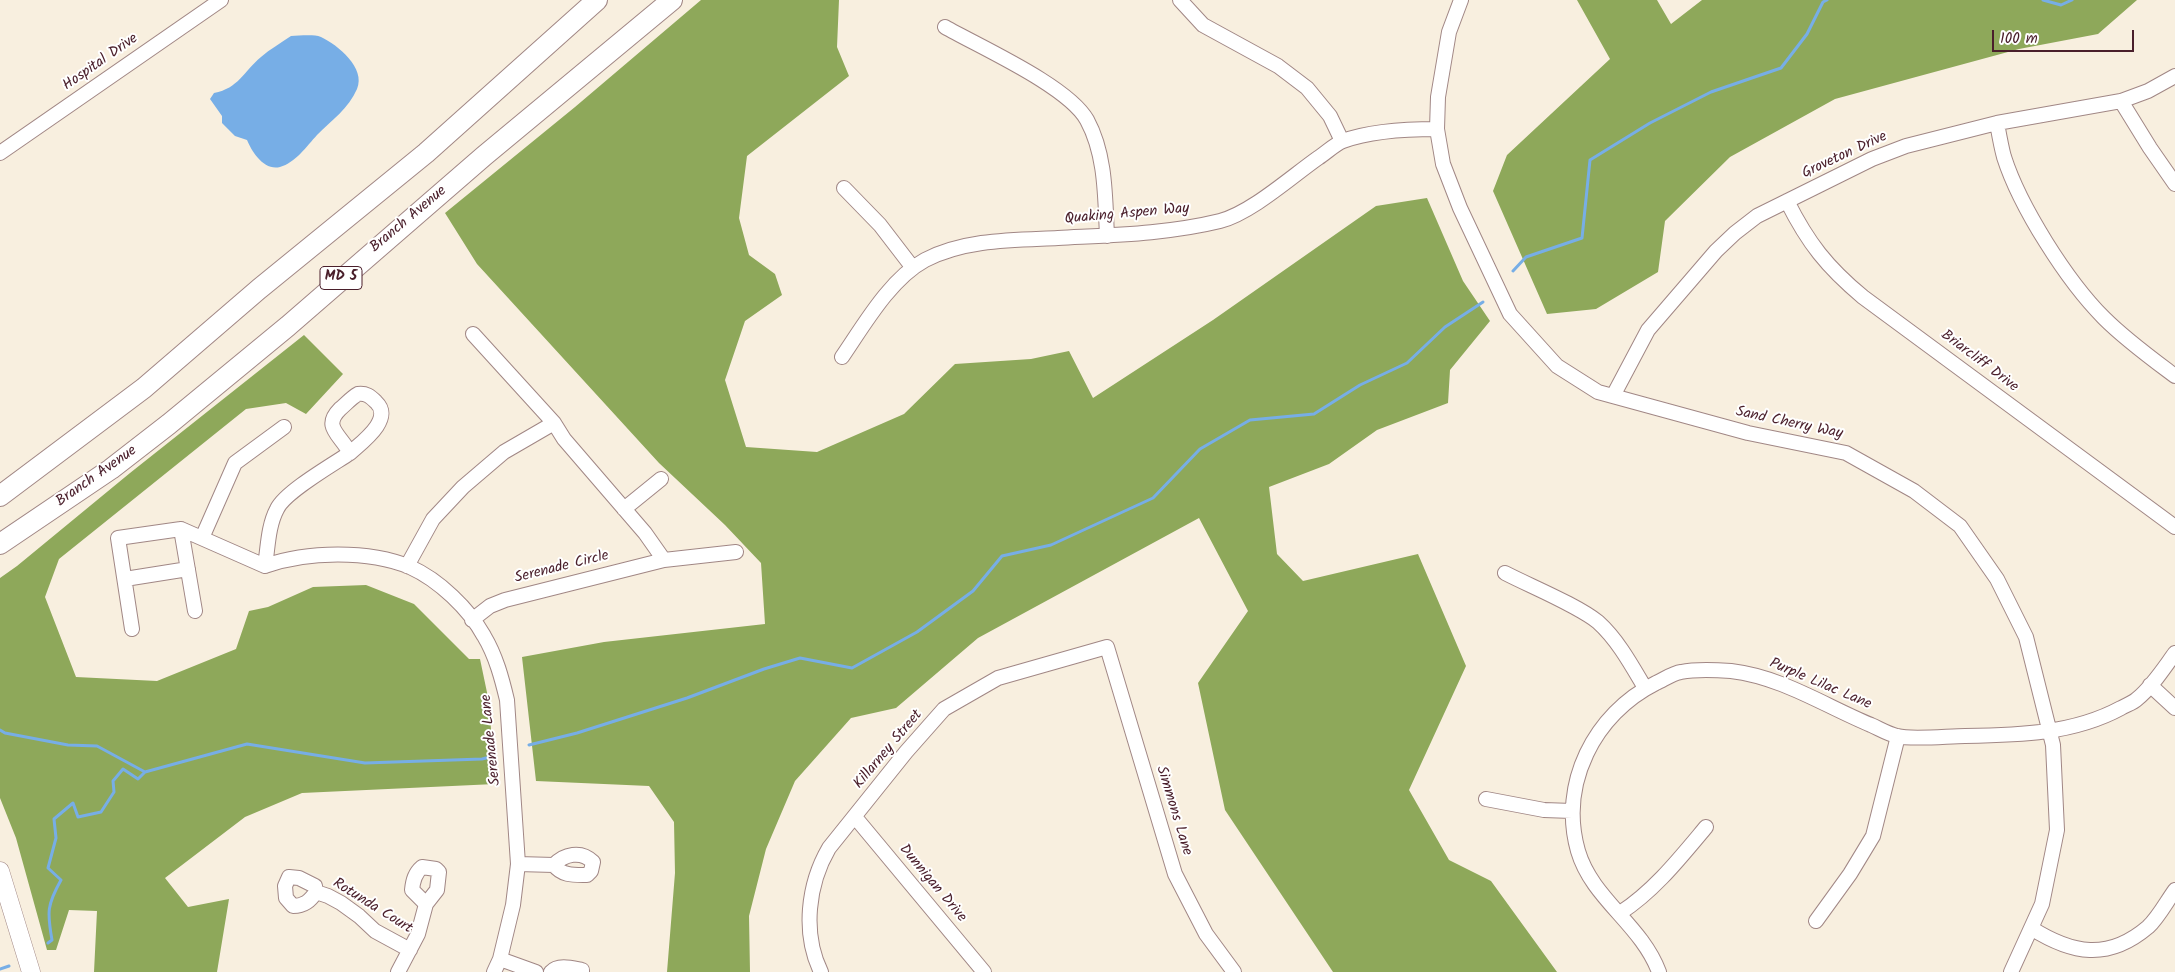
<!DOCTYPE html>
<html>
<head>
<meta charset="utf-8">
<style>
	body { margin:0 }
	#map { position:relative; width:2175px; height:972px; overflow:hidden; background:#f8efdf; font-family:Kalam,sans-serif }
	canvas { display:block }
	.scale { position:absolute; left:1992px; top:30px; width:142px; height:22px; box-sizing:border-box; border:2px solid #4a1f2b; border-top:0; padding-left:6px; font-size:15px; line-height:18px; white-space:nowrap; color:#4a1f2b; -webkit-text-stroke:4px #fff; paint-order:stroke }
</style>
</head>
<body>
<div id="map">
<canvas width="2175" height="972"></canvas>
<div class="scale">100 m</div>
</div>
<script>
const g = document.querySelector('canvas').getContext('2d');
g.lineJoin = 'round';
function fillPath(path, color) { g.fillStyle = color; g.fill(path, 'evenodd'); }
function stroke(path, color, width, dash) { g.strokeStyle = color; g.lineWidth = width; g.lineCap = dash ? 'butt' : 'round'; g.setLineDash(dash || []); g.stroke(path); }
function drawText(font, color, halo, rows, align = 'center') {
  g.font = font + ' Kalam,sans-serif'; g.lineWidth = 4; g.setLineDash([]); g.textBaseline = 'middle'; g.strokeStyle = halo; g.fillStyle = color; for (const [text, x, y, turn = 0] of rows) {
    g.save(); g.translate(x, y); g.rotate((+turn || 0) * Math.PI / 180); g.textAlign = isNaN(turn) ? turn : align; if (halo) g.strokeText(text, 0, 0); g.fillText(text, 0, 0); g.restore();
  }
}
const forest = new Path2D(`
	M701,0H839L837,47L849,76L747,156L739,218L749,255L775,274L782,295L745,321L725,380L746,447L817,452L904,414L955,364L1031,359L1069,351L1093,398L1213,320L1376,206L1427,198L1463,281L1490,321L1450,370L1448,403L1377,430L1329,464L1269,487L1277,554L1303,581L1418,554L1466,666L1409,790L1449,860L1491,881L1557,972H1333L1225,810L1198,683L1248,611L1199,518L978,638L896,708L851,718L795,781L766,849L749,916L750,972H667L675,873L674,822L649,786L536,781L522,657L604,642L765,624L761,563L725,525L659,463L477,264L445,213L575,107Z
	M1577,0H1657L1671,24L1702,0H2137L2098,34L2019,49L1835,99L1730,157L1665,221L1658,272L1596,309L1547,314L1493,191L1507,155L1610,59Z
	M304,335L343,374L306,414L286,403L246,409L59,559L45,597L76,677L157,681L236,649L249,611L268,607L313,587L366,585L414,604L469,659H480L489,702L495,784L302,793L245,817L165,878L188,907L229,899L217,972H94L97,911L69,910L56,950H47L16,838L0,798V578L17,566L130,473Z`);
const water = new Path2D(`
	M291,36C299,36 313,34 321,37C338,45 366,68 357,89C349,108 331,121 317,135C307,146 295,163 280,167C264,171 252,152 247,140L235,136L222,123V116L210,99L214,93C239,88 243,72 261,57C270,49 281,43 291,36Z`);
const stream = new Path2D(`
	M2043,0L2061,5L2072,0
	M1513,271L1526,257L1582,238L1590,160L1650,123L1711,92L1781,68L1807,34L1823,2L1827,0
	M0,730L5,733L68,745L97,746L145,772L247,744L365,763L482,759L490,757
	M529,745L577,733L687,698L764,669L800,658L852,668L917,632L973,591L1002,556L1051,545L1153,498L1200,449L1250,420L1314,414L1360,385L1407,363L1445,327L1483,302
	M48,943L52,940C47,912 47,905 61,880L48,868L56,838L54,819L73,803L78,817L101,812L114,792L113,781L123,769L138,779L145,772
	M0,969L9,966`);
const minor = new Path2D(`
	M1180,0L1203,25L1278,66L1307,88L1330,116L1342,141
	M1461,0L1449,32L1438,97L1437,129L1443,164L1460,208L1510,314L1557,366L1598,392L1748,433L1846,453L1914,491L1960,526L1997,579L2026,637L2053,745L2057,830L2042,904L2011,972
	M945,27C980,47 1068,86 1087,120C1106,155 1105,197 1107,236
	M2121,101L2150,148L2175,184
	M1997,123C1999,134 2001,146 2004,157C2020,207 2067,281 2104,318C2126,340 2151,358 2175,376
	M0,153L221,0
	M844,188L880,225L913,268
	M1787,201C1808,243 1827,267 1863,297L2175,527
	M473,334L554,423L564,439L645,533L664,560
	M842,357C864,325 890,279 925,260C965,239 1015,240 1058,238C1112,235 1167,234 1220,221C1251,213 1291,177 1318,158C1326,153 1335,144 1343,141C1370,131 1408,129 1437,129
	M358,394C366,393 370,396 376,402C394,419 362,442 350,453C340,434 322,427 340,409C346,404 351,398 358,394Z
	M1613,396L1648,330L1716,251L1735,233L1757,216L1872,159L1906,146L1997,123L2121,101L2148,91L2175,76
	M624,509L661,479
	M181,529L195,611
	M202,538L235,463L284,427
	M265,566C307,551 369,550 410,567C439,580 469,609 484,636C496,656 502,679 507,700L518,864L513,905L500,959L494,972
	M265,566C268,547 268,526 277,509C285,492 332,465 350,453
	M407,566L433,519L463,487L504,452L554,423
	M1505,573C1530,586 1577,605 1598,622C1618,640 1632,666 1645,688
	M125,579L188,569
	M472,620L490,606L505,600L664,560L736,552
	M132,629L118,538L181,529L265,566
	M2150,685L2175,708
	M1486,799L1544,810L1572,811
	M855,817L984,972
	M518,864L554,865C562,876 574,875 587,875L591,871L593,862C581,850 564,854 554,865
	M316,892C310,901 304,906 293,906L286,898L285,886L289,877L299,878L315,886L316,892L328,896L341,903L359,916L375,931L410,950
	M1620,913C1654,891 1680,858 1706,827
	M1816,921L1850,874L1873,836L1898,736
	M2031,928C2072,954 2108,961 2148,927C2158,918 2167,901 2175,890
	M500,959L536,972
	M398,972L418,934L426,904L437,890L439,872L436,869L422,867C415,873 413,880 412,890L426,904
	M551,972C558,964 572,968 582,970V972
	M821,972C802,933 808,884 829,848L906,752L944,709L998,678L1107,647L1175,874L1206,934L1234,972
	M1659,972C1641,924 1592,899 1578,851C1559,784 1594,714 1656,683C1663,680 1673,673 1681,672C1696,669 1716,670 1731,671C1782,677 1825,706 1871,725C1880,729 1888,734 1897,736C1911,740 1949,736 1965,736C2019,735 2073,734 2121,708C2126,705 2133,703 2137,699C2152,687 2164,668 2175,653`);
const major = new Path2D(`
	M0,871L31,972`);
const highway = new Path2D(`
	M0,496L144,388L259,289L426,153L597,0
	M0,544L111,469L169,424L288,326L484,156L672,0`);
const shields = [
	[341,278,42]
];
const shieldNames = [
	["MD 5",341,278]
];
const streetNames = [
	["Hospital Drive",101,63,-35],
	["Groveton Drive",1845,156,-25],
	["Quaking Aspen Way",1127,215,-5],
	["Branch Avenue",409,220,-40],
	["Briarcliff Drive",1979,362,37],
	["Sand Cherry Way",1789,424,12],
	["Branch Avenue",97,477,-35],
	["Serenade Circle",562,568,-14],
	["Purple Lilac Lane",1820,685,23],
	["Serenade Lane",492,740,-96],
	["Killarney Street",889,750,-50],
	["Simmons Lane",1173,811,73],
	["Dunnigan Drive",932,884,50],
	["Rotunda Court",372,907,32]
];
fillPath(forest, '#8ea85a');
fillPath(water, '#77aee6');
stroke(stream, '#77aee6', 3);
stroke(minor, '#a18785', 16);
stroke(major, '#a18785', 19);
stroke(highway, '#a18785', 22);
stroke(minor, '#fff', 14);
stroke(major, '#fff', 18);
stroke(highway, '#fff', 20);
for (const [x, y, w] of shields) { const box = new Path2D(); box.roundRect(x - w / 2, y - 11.5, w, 23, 4); g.fillStyle = '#fff'; g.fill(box); stroke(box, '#4a1f2b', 1); }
drawText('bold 14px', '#4a1f2b', null, shieldNames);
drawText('15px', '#4a1f2b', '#fff', streetNames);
</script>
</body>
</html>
